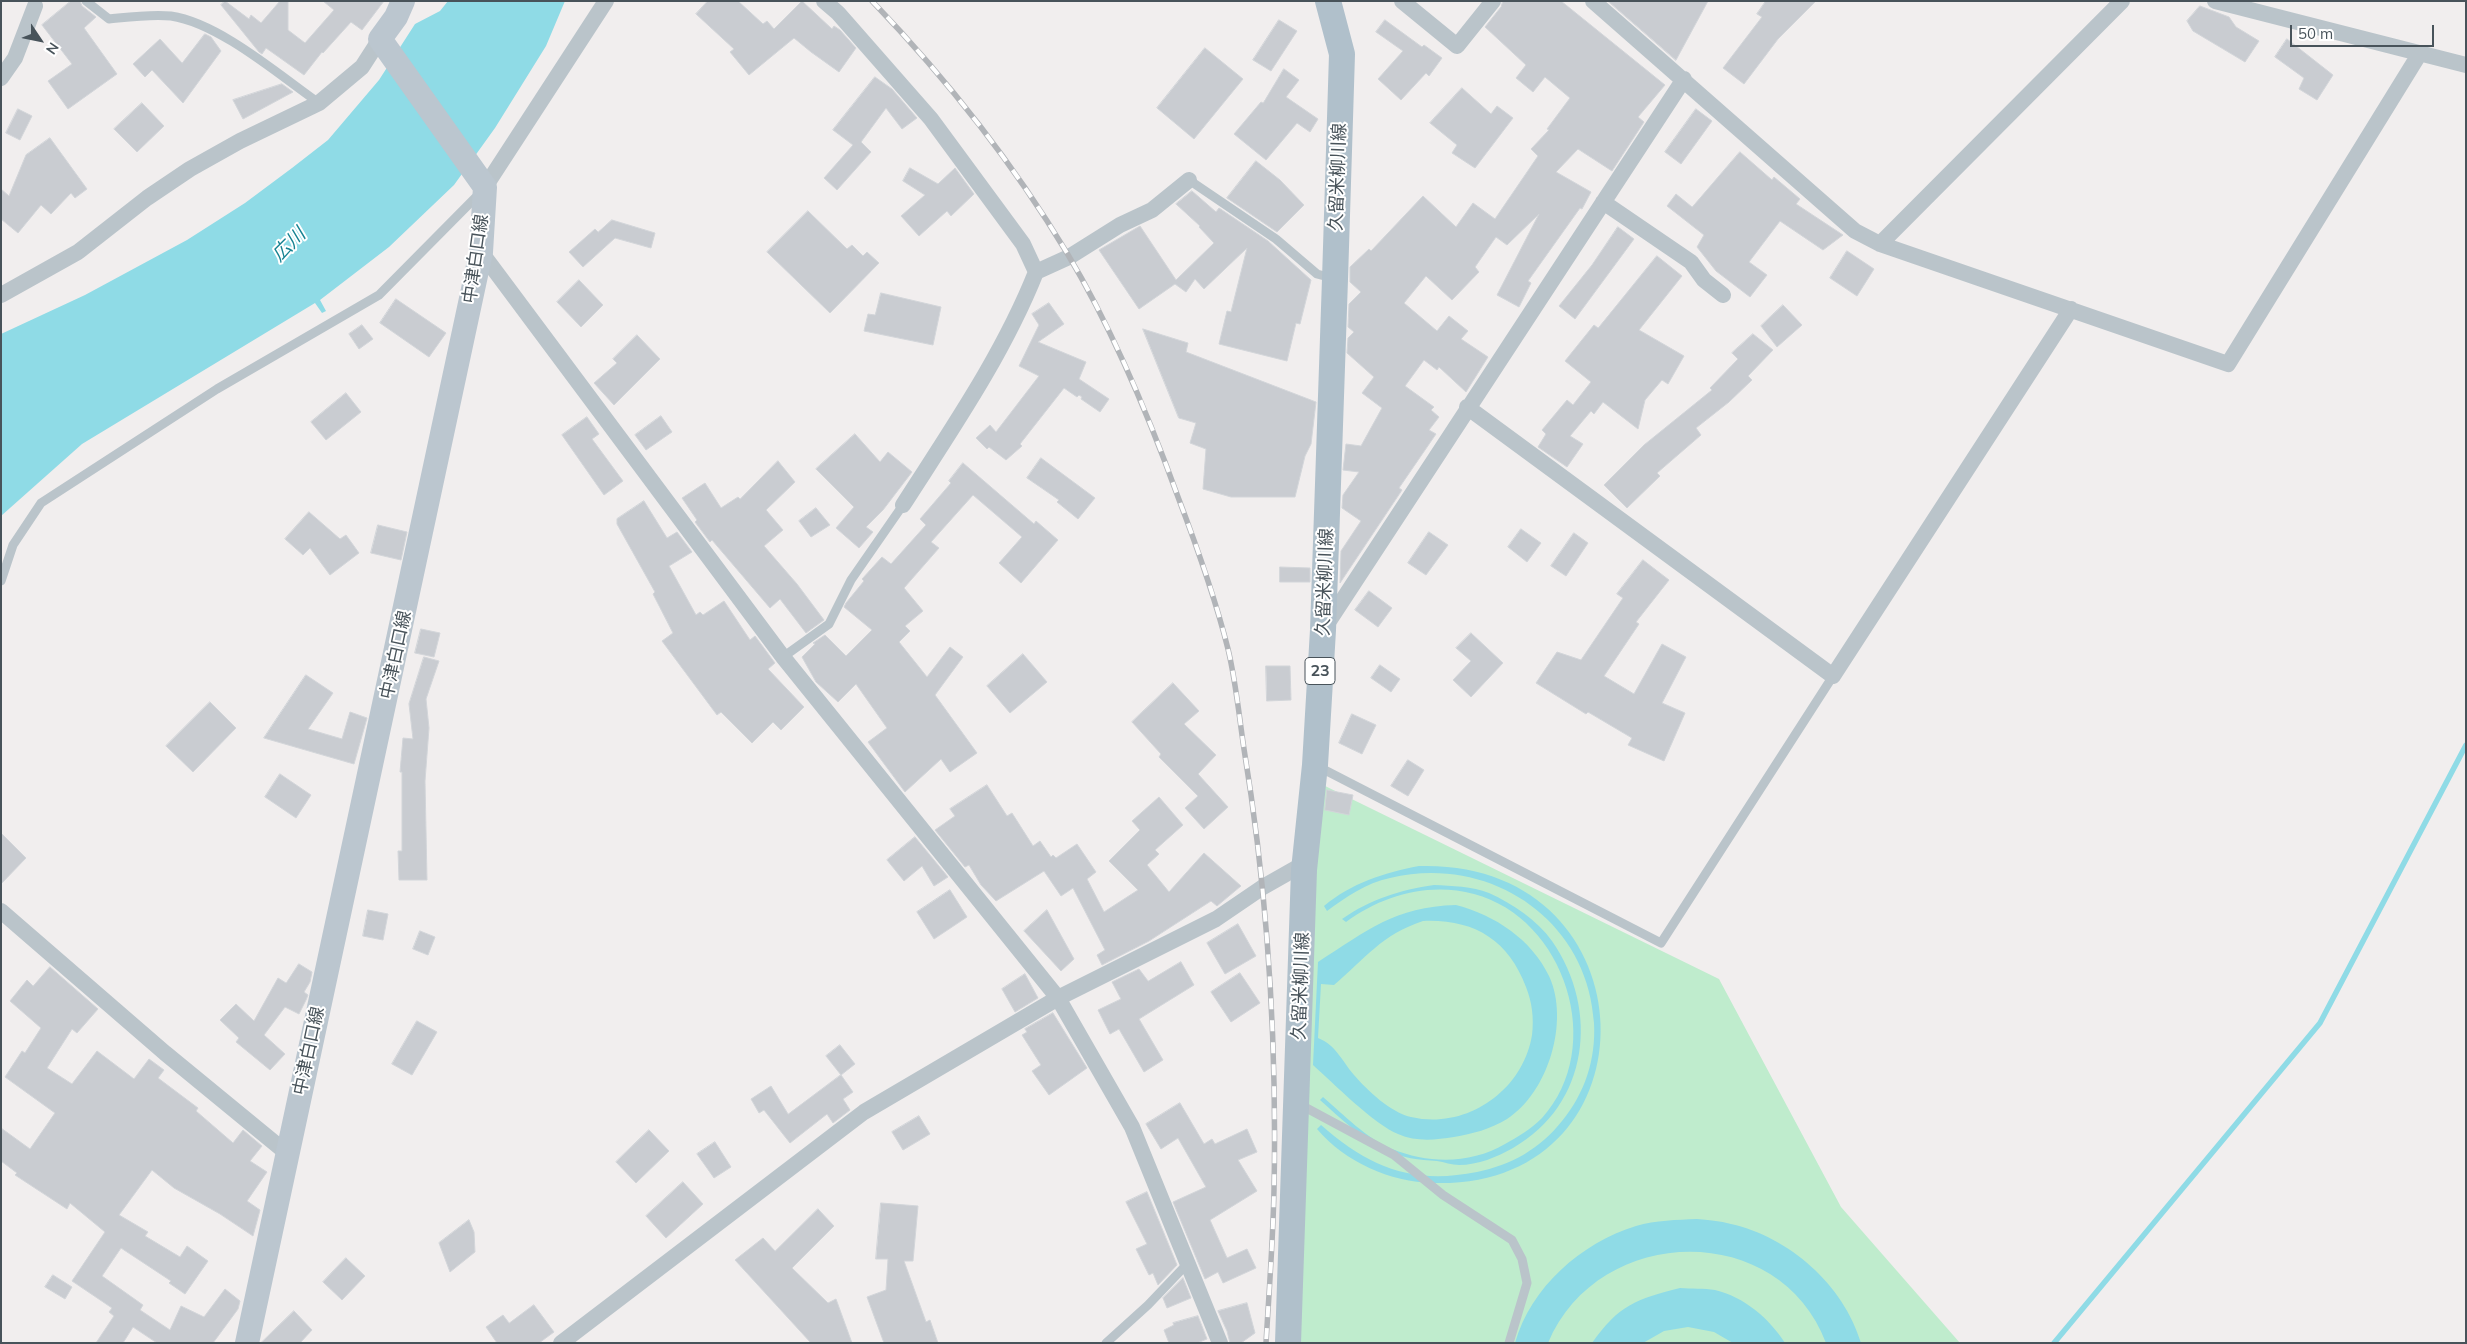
<!DOCTYPE html>
<html>
<head>
<meta charset="utf-8">
<style>
	body { margin:0 }
	#map { position:relative; width:2467px; height:1344px; overflow:hidden; background:#f1eeee; font-family:Mulish,sans-serif }
	canvas { display:block }
	.frame { position:absolute; inset:0; border:2px solid #48535a; pointer-events:none }
	.north { position:absolute; left:15px; top:15px; width:50px; height:50px; -webkit-text-stroke:4px #fff; paint-order:stroke; rotate:124deg; font-size:14px; font-weight:700; line-height:20px; text-align:center; color:#48535a }
	.north::after { content:''; display:block; margin:auto; width:18px; height:22px; background:#48535a; clip-path:polygon(50% 0,100% 100%,50% 72%,0 100%) }
	.scale { position:absolute; left:2290px; top:25px; width:144px; height:22px; box-sizing:border-box; border:2px solid #48535a; border-top:0; padding-left:6px; font-size:15px; line-height:18px; white-space:nowrap; color:#48535a; -webkit-text-stroke:4px #fff; paint-order:stroke }
</style>
</head>
<body>
<div id="map">
<canvas width="2467" height="1344"></canvas>
<div class="frame"></div>
<div class="north">N</div>
<div class="scale">50 m</div>
</div>
<script>
const g = document.querySelector('canvas').getContext('2d');
g.lineJoin = 'round';
function fillPath(path, color) { g.fillStyle = color; g.fill(path, 'evenodd'); }
function stroke(path, color, width, dash) { g.strokeStyle = color; g.lineWidth = width; g.lineCap = dash ? 'butt' : 'round'; g.setLineDash(dash || []); g.stroke(path); }
function drawText(font, color, halo, rows, align = 'center') {
  g.font = font + ' Mulish,"Noto Sans JP",sans-serif'; g.lineWidth = 4; g.setLineDash([]); g.textBaseline = 'middle'; g.strokeStyle = halo; g.fillStyle = color; for (const [text, x, y, turn = 0] of rows) {
    g.save(); g.translate(x, y); g.rotate((+turn || 0) * Math.PI / 180); g.textAlign = isNaN(turn) ? turn : align; if (halo) g.strokeText(text, 0, 0); g.fillText(text, 0, 0); g.restore();
  }
}
const green = new Path2D(`
	M1319,783L1719,979L1841,1207L1960,1343H1299Z`);
const water = new Path2D(`
	M448,1H565L546,46L495,128L454,185L389,247L320,300L326,311L322,313L315,303L82,444L1,516V334L85,295L187,240L245,203L292,168L328,140L379,80L415,24L440,11Z
	M1419,866C1655,859 1663,1190 1433,1183C1390,1182 1345,1162 1317,1129L1321,1125C1369,1167 1412,1185 1477,1172C1511,1165 1540,1149 1562,1121C1585,1093 1596,1059 1594,1023C1588,919 1489,854 1390,878C1366,883 1346,897 1327,911L1324,906C1352,883 1383,873 1419,866Z
	M1434,885C1452,886 1472,886 1489,893C1513,904 1537,920 1552,941C1600,1010 1589,1105 1513,1148C1497,1157 1478,1165 1459,1165C1452,1165 1444,1162 1437,1161C1419,1160 1402,1158 1386,1150C1361,1138 1340,1118 1320,1100L1323,1097C1344,1115 1366,1138 1392,1149C1429,1164 1471,1164 1505,1144C1518,1137 1531,1129 1542,1118C1607,1047 1565,918 1474,894C1429,882 1383,895 1346,922L1342,919C1371,899 1400,890 1434,885Z
	M1456,905C1495,915 1532,940 1549,976C1570,1021 1548,1093 1507,1119C1491,1129 1472,1134 1454,1137C1435,1140 1416,1142 1398,1134C1375,1125 1333,1083 1313,1065L1318,962C1368,930 1394,907 1456,905ZM1423,921C1473,919 1508,939 1526,987C1532,1002 1534,1018 1532,1035C1523,1091 1466,1130 1411,1117C1390,1112 1368,1091 1354,1075C1342,1061 1336,1045 1318,1038L1321,984L1334,985C1366,958 1381,935 1423,921Z
	M1697,1219C1708,1220 1720,1221 1731,1224C1789,1237 1844,1285 1861,1343H1826C1779,1219 1598,1224 1548,1343H1515C1531,1287 1581,1243 1636,1226C1656,1220 1677,1220 1697,1219Z
	M1680,1288C1691,1289 1704,1288 1715,1290C1744,1297 1769,1318 1785,1343H1733L1714,1332L1688,1327L1664,1331L1643,1343H1592C1619,1305 1636,1299 1680,1288Z`);
const stream = new Path2D(`
	M2054,1343L2320,1023L2466,745`);
const building = new Path2D(`
	M71,1H80L82,6L96,17L84,28L117,74L68,109L48,81L72,64L42,25Z
	M225,1L249,19L251,15L261,23L280,1H288V30L305,43L334,10L323,1H384L362,30L351,22L323,53L322,52L304,75L266,48L262,54L259,52L221,5Z
	M708,1H738L763,24L767,21L774,29L802,1L832,29L834,26L840,30L856,48L839,72L811,52L794,38L749,75L730,52L734,49L696,14Z
	M1503,1H1561L1665,85L1638,117L1644,122L1612,171L1578,149L1556,172L1591,192L1582,209L1580,208L1528,281L1531,283L1519,307L1497,295L1539,214L1507,245L1496,237L1475,267L1479,272L1452,300L1426,276L1404,303L1437,331L1449,316L1468,331L1461,339L1488,357L1466,392L1439,367L1437,370L1424,360L1405,386L1434,407L1431,410L1439,417L1429,430L1436,434L1399,488L1402,490L1340,583L1341,551L1361,521L1342,508L1343,495L1359,472L1343,470L1346,444L1361,446L1382,408L1362,393L1374,377L1347,353L1348,338L1354,332L1348,327L1349,304L1361,292L1350,282V267L1369,249L1371,251L1423,196L1456,227L1473,203L1495,219L1538,156L1531,149L1549,130L1547,129L1570,98L1545,77L1533,92L1516,78L1526,65L1485,27L1501,7Z
	M1608,1H1708L1676,60Z
	M1766,1H1816L1778,39L1744,84L1723,68L1762,17L1757,14Z
	M2200,6L2229,17L2236,27L2259,41L2245,62L2193,31L2187,21Z
	M1279,20L1297,31L1271,71L1253,60Z
	M1385,20L1422,47L1424,45L1442,58L1429,76L1426,73L1401,100L1378,79L1403,51L1376,32Z
	M205,34L211,37L221,51L183,103L152,70L145,77L133,64L160,39L182,63Z
	M2287,39L2333,75L2317,100L2299,89L2304,78L2275,57Z
	M1205,48L1243,79L1194,139L1157,108Z
	M1284,69L1299,80L1286,97L1318,119L1310,132L1297,123L1266,160L1234,134L1261,102L1263,103Z
	M875,77L892,89L917,118L902,129L886,108L861,142L871,152L837,190L824,178L853,145L833,130Z
	M282,84L293,92L243,119L233,100Z
	M1462,88L1491,114L1497,106L1513,118L1475,168L1452,153L1457,145L1430,123Z
	M142,103L164,126L137,152L114,129Z
	M18,109L32,116L20,140L6,133Z
	M1696,109L1712,121L1681,164L1665,152Z
	M50,138L87,189L75,198L71,193L51,214L41,205L18,233L1,219V189L9,196L26,155Z
	M1740,152L1772,180L1774,177L1800,199L1796,204L1843,235L1823,250L1780,221L1749,262L1767,275L1750,297L1716,271L1697,247L1704,235L1667,206L1676,194L1692,207Z
	M1256,161L1280,180L1304,205L1277,232L1227,198Z
	M910,168L938,184L955,168L974,194L951,216L947,211L919,236L901,216L925,195L903,181Z
	M1192,191L1216,212L1219,208L1268,241L1311,280L1300,324L1296,323L1287,361L1219,344L1227,311L1231,312L1247,248L1204,289L1195,279L1186,292L1175,284L1139,309L1099,250L1140,226L1176,280L1214,243L1199,227L1200,226L1176,204Z
	M808,211L847,249L852,245L863,256L867,252L879,263L830,313L767,252Z
	M612,220L655,233L651,248L615,238L583,267L569,252L595,229L598,232Z
	M1618,227L1634,239L1575,319L1559,306L1592,265Z
	M1847,251L1874,269L1857,296L1830,278Z
	M1657,256L1682,276L1639,330L1684,356L1668,384L1662,380L1645,400L1638,429L1603,402L1594,414L1591,411L1570,436L1583,444L1567,467L1538,447L1546,434L1542,430L1567,400L1573,405L1591,382L1565,361L1594,325L1598,328Z
	M579,280L603,305L581,327L557,302Z
	M881,293L941,307L933,345L864,331L868,314L875,315Z
	M396,299L446,333L429,357L380,323Z
	M1049,303L1064,324L1038,342L1086,362L1079,379L1109,399L1100,412L1081,399L1082,397L1079,395L1077,397L1064,388L1020,444L1022,446L1006,460L989,447L987,449L976,438L990,425L996,432L1039,376L1019,366L1039,325L1032,314Z
	M1783,305L1802,325L1777,347L1761,326Z
	M362,325L373,339L359,349L349,334Z
	M1143,329L1188,343L1186,352L1316,402L1311,444L1305,456L1295,497H1231L1203,489L1206,449L1190,443L1196,423L1179,418Z
	M1753,334L1773,350L1748,376L1752,380L1729,402L1696,428L1701,435L1657,473L1660,476L1627,508L1604,485L1644,445L1712,390L1710,388L1738,359L1732,353Z
	M637,335L660,359L614,405L594,383L617,363L613,359Z
	M346,393L361,412L326,440L311,422Z
	M661,416L672,432L646,450L635,435Z
	M587,417L599,434L592,439L623,481L604,495L562,435Z
	M855,434L880,462L888,452L912,472L883,510L866,527L873,532L859,548L836,528L854,507L816,469Z
	M1041,458L1095,498L1078,519L1057,502L1059,500L1027,478Z
	M778,461L795,482L766,510L783,530L764,546L797,584L824,620L806,633L780,599L770,608L712,540L710,542L695,522L697,520L682,498L705,483L721,508L738,497L740,499Z
	M963,463L1034,524L1036,521L1058,540L1021,583L999,563L1022,537L973,495L931,542L939,548L904,588L923,611L905,626L910,631L899,642L927,677L950,647L963,657L935,695L977,753L950,772L941,759L905,792L868,742L887,728L856,684L838,702L816,682L802,657L815,644L813,643L825,635L846,656L872,630L844,607L846,603L864,581L862,579L882,557L891,564L926,525L920,519L951,483L949,481Z
	M644,501L667,538L677,532L692,552L669,566L696,615L700,612L703,615L724,601L750,640L755,636L775,663L768,669L804,707L781,730L773,722L752,743L721,712L717,715L662,641L673,633L653,594L655,592L617,524V519Z
	M816,508L830,525L811,537L799,521Z
	M309,512L340,539L346,535L359,553L330,575L310,548L303,555L285,539Z
	M378,525L407,532L401,560L371,553Z
	M1521,529L1541,543L1527,562L1508,547Z
	M1429,532L1448,545L1426,575L1408,563Z
	M1574,533L1588,543L1566,576L1551,566Z
	M1643,560L1669,580L1636,622L1639,624L1604,676L1634,694L1662,644L1686,657L1662,703L1685,713L1664,761L1628,745L1632,738L1588,712L1586,714L1536,683L1557,652L1581,660L1623,598L1617,594Z
	M1280,567L1310,568V582H1280Z
	M1369,591L1392,608L1378,627L1355,610Z
	M421,629L440,633L434,657L415,653Z
	M1471,633L1503,663L1471,697L1453,680L1471,661L1456,648Z
	M1023,654L1047,682L1010,713L987,686Z
	M424,657L439,661L426,699L429,728L425,781L427,880H399L398,851H402V772H400L403,738L413,739L409,704Z
	M1380,665L1400,679L1391,692L1371,678Z
	M1266,666H1290L1291,700L1267,701Z
	M306,675L333,693L308,729L342,739L350,712L367,718L354,764L264,738Z
	M1173,683L1199,711L1184,724L1216,755L1198,774L1228,807L1204,829L1185,808L1198,796L1159,757L1161,754L1132,722Z
	M210,702L236,728L193,772L166,746Z
	M1352,714L1376,725L1362,754L1339,743Z
	M1408,760L1424,770L1408,796L1391,786Z
	M280,774L311,795L296,818L265,797Z
	M987,785L1007,816L1012,813L1033,846L1040,841L1051,857L1053,855L1056,858L1077,844L1096,872L1087,879L1104,912L1138,890L1109,861L1140,830L1132,821L1159,797L1183,825L1155,850L1159,854L1147,865L1169,892L1204,853L1241,886L1217,906L1211,901L1149,941L1102,965L1097,955L1105,950L1073,888L1061,896L1044,871L996,901L981,885L969,865L965,867L935,830L955,816L950,809Z
	M1327,790L1353,795L1349,815L1325,810Z
	M1,833L26,858L1,884Z
	M915,837L948,877L934,886L922,866L904,881L887,860Z
	M950,890L967,917L934,939L917,912Z
	M368,910L388,914L383,940L363,936Z
	M1047,910L1074,959L1061,971L1024,931Z
	M1238,924L1256,956L1225,974L1207,943Z
	M420,931L435,937L428,955L413,949Z
	M1181,962L1194,985L1139,1019L1163,1060L1144,1072L1119,1029L1110,1034L1098,1010L1121,999L1112,982L1139,969L1148,981Z
	M299,964L312,972L310,982L304,992L308,995L306,1000L299,1014L285,1007L264,1035L285,1054L270,1070L236,1042L239,1038L220,1020L236,1004L254,1021L278,978L286,983Z
	M50,967L98,1009L77,1033L72,1029L47,1068L72,1084L97,1051L134,1079L149,1059L164,1070L158,1078L198,1108L196,1111L233,1143L243,1130L262,1146L250,1161L267,1172L247,1201L260,1210L253,1236L220,1214L174,1188L152,1170L119,1215L148,1232L145,1236L180,1257L187,1246L208,1261L185,1294L169,1283L171,1281L121,1248L102,1276L143,1305L140,1310L170,1330L181,1306L204,1317L225,1289L240,1301L238,1309L213,1343H157L133,1327L123,1343H96L114,1316L109,1312L112,1308L72,1281L105,1232L70,1203L67,1209L15,1175L17,1173L1,1161V1128L30,1149L55,1113L5,1077L22,1051L25,1053L41,1028L10,1001L27,980L33,986Z
	M1240,973L1260,1003L1231,1022L1211,992Z
	M1025,974L1038,998L1015,1012L1002,989Z
	M1053,1013L1087,1068L1049,1095L1032,1071L1041,1065L1022,1035L1027,1032L1025,1029Z
	M417,1021L437,1032L412,1075L392,1064Z
	M840,1045L855,1064L841,1075L826,1056Z
	M841,1075L853,1092L843,1099L850,1110L833,1123L827,1114L790,1143L764,1110L759,1113L751,1099L771,1086L788,1114Z
	M1180,1103L1204,1144L1212,1139L1215,1144L1247,1129L1257,1152L1238,1160L1257,1191L1210,1220L1227,1258L1247,1249L1256,1268L1223,1283L1218,1272L1205,1279L1173,1202L1206,1187L1178,1138L1161,1149L1146,1124Z
	M919,1116L930,1134L903,1150L892,1132Z
	M649,1130L669,1151L636,1183L616,1162Z
	M715,1142L731,1167L714,1178L697,1154Z
	M683,1182L703,1204L666,1238L646,1216Z
	M1147,1192L1177,1265L1158,1285L1153,1273L1149,1275L1136,1249L1147,1244L1126,1202Z
	M881,1203L918,1206L913,1261H904L926,1322L930,1320L938,1343H884L867,1297L886,1290L888,1259H876Z
	M818,1209L834,1226L792,1268L828,1303L836,1299L852,1343H811L735,1260L763,1238L775,1251Z
	M469,1220L474,1232L475,1252L450,1272L439,1243Z
	M346,1258L365,1276L342,1300L323,1282Z
	M53,1275L72,1287L65,1299L45,1287Z
	M1183,1278L1191,1298L1167,1308L1163,1298Z
	M1247,1303L1255,1333L1241,1343H1230L1227,1331L1218,1311Z
	M534,1305L554,1332L539,1343H497L486,1327L503,1315L509,1323Z
	M294,1311L312,1330L300,1343H261Z
	M1198,1316L1207,1339L1197,1343H1169L1164,1330L1174,1325L1173,1323Z`);
const service = new Path2D(`
	M86,1L109,19C129,17 150,14 171,16C219,23 279,75 319,103
	M1189,180L1276,239L1317,274L1332,278
	M1,581L13,545L41,503L217,389L379,295L480,193
	M783,657L829,624L851,580L903,505
	M1317,766L1661,943L1833,676
	M1299,1104L1394,1155L1443,1195L1512,1240L1522,1259L1527,1283L1509,1343
	M1106,1343L1148,1305L1188,1263`);
const minor = new Path2D(`
	M824,1L838,13L931,119L1023,244L1036,272C1003,355 951,430 903,505
	M1402,1L1457,46L1493,1
	M1593,1L1855,231L1880,244L2228,364L2420,53
	M2215,1L2466,65
	M1,78L15,58L35,6
	M485,187L606,1
	M1603,202L1691,262L1704,280L1723,295
	M1880,244L2122,1
	M481,252L783,657L1058,998L1132,1127L1220,1343
	M1036,272L1069,257L1120,225L1152,210L1189,180
	M1,295L78,252L147,198L190,169L240,141L319,103L362,67L380,39
	M1467,407L1833,676L2071,309
	M1325,627L1684,79
	M1,911L165,1053L288,1154
	M561,1343L864,1112L1058,998L1216,919L1263,887L1300,866L1304,870`);
const secondary = new Path2D(`
	M247,1343L481,252L485,187L380,39L396,17L403,1`);
const primary = new Path2D(`
	M1288,1343L1304,870L1315,765L1323,630L1335,279L1342,54L1328,1`);
const rail = new Path2D(`
	M872,1C945,77 1013,163 1067,253C1113,330 1148,414 1178,497C1197,547 1215,597 1228,649C1236,682 1239,716 1244,749C1268,895 1277,1043 1274,1190C1273,1241 1269,1292 1266,1343`);
const shields = [
	[1320,671,30]
];
const shieldNames = [
	["23",1320,671]
];
const streetNames = [
	["久留米柳川線",1338,177,-88],
	["中津白口線",476,259,-82],
	["久留米柳川線",1325,582,-88],
	["中津白口線",396,655,-78],
	["久留米柳川線",1301,986,-88],
	["中津白口線",309,1051,-78]
];
const waterNames = [
	["広川",289,245,-45]
];
fillPath(green, '#bfeccd');
fillPath(water, '#8fdbe6');
stroke(stream, '#8fdbe6', 5.5);
fillPath(building, '#c9ccd1');
stroke(building, '#d2d5d9', 1);
stroke(service, '#bac4ca', 9);
stroke(minor, '#bac4ca', 16);
stroke(secondary, '#bbc6cf', 24);
stroke(primary, '#b0c0cb', 26);
stroke(rail, '#b1b4b8', 5.5);
stroke(rail, '#fff', 4, [11]);
for (const [x, y, w] of shields) { const box = new Path2D(); box.roundRect(x - w / 2, y - 13.5, w, 27, 4); g.fillStyle = '#fff'; g.fill(box); stroke(box, '#48535a', 1); }
drawText('bold 16px', '#48535a', null, shieldNames);
drawText('18px', '#48535a', '#fff', streetNames);
drawText('italic 19px', '#168291', '#fff', waterNames);
</script>
</body>
</html>
